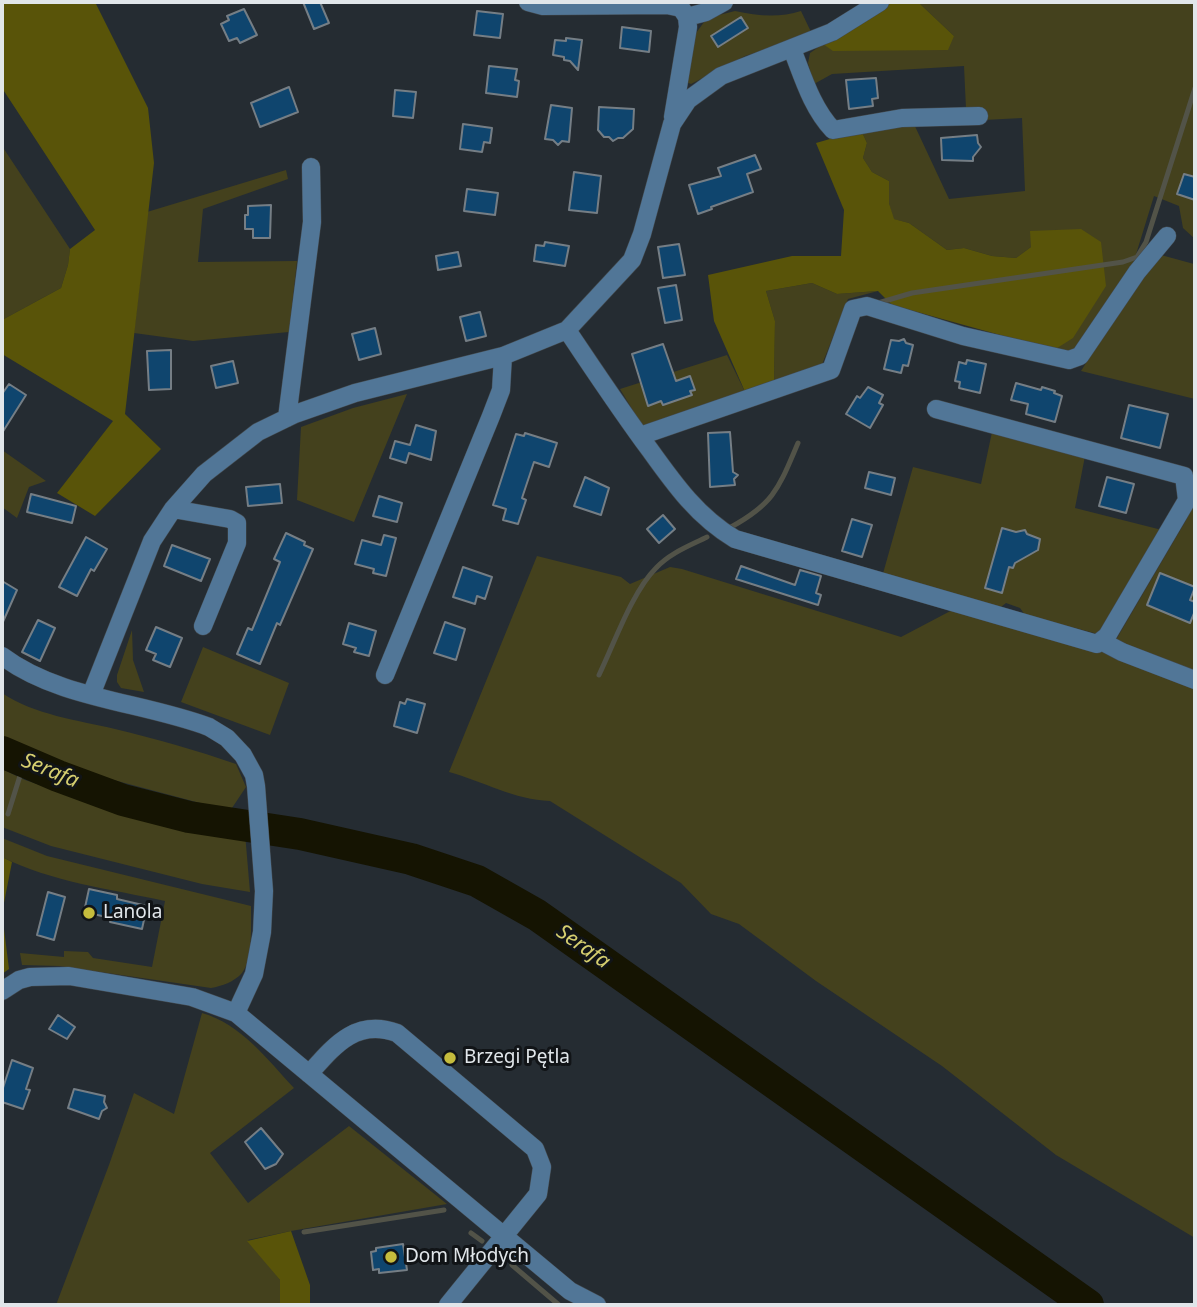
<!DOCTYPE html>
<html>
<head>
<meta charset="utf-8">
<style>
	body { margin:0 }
	#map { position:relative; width:1197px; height:1307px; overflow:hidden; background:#252c32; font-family:"Noto Sans",sans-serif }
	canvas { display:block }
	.frame { position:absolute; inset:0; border:4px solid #e1e6ea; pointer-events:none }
</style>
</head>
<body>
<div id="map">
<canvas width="1197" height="1307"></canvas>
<div class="frame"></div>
</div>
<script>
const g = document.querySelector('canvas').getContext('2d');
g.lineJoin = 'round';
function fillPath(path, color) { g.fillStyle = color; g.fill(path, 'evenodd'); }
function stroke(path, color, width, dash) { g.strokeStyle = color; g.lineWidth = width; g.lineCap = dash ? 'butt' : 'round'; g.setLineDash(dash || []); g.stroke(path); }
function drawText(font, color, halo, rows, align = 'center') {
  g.font = font + ' "Noto Sans",sans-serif'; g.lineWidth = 6; g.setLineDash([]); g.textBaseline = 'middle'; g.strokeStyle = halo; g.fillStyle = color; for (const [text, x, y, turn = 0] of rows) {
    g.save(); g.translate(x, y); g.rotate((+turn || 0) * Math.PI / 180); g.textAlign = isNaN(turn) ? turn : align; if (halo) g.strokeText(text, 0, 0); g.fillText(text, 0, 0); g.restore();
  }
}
const green = new Path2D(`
	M918,2H1195V239L1183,228L1179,206L1154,196L1133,264L1085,338L1072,351L1054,350L1031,247L1016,258L992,256L964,248L947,250L909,223L893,219L889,203V181L872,172L863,158L867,143L861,130L913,122L949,199L1025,191L1022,118L984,120V109H966L964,66L832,74L814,84L808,63L810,53L823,44L954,36Z
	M735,11C757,16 780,18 801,11L812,34L745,56L691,84L686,82L696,33L707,18Z
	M2,146L70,249L68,265L61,288L2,320Z
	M286,170L288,179L203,209L198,262L297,261L289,332L193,341L134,333L147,212Z
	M1161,255L1194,264L1195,255V399L1081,371L1124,302Z
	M812,283L837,294L878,291L848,299L821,367L774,383L775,321L766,291Z
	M727,355L746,394L643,427L620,389Z
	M407,394L354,522L297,500L301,427L353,408Z
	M992,432L1085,456L1075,508L1162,530L1098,634L1025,615L1020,608L1006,603L1001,607L882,577L913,467L981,484Z
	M2,450L46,481L29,487L17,518L2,507Z
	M1195,475V1238L1056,1155L942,1066L816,981L739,924L711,914L681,883L550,801C515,800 482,781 449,772L537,556L621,577L630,584L670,567L682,569L901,637L958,607L1094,648L1117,638L1185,522L1194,503Z
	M132,630L133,660L144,692L121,688L117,682V675Z
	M203,647L289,683L270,735L181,702Z
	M2,693C35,715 77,720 115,729C156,739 196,750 236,764L246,787L230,811L61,766L2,737Z
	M2,769L25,780L146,820L245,833L250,892L202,884L51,846L2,827Z
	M2,838L47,856L251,906C251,922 253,960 242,973C234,982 222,986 211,988L59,966L22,965L20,953L64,957V951L88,952L93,958L152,967L165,901C111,889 51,882 2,857Z
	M202,1013C241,1024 267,1059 294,1088L210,1153L248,1203L349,1126L447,1204L291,1231L248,1240L280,1280V1305H56L109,1165L134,1093L174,1114Z`);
const forest = new Path2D(`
	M2,2H95L148,108L154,163L125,414L161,449L95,516L57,493L113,421L2,354V320L61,288L68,265L70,249L95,230L2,88Z
	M891,2H918L954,36L948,50L833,51L823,44Z
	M861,130L867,143L863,158L872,172L889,181V203L894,219L909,223L947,250L964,248L992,256L1016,258L1031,247L1030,231L1081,229L1101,242L1106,286L1073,338L1054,350L892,305L878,291L837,294L812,283L766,291L775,321L774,383L746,394L714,321L708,275L792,256H841L844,210L816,143Z
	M2,857L12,862L2,913L9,969L2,974Z
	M291,1231L310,1285V1305H280V1280L247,1241Z`);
const stream = new Path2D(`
	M878,303L912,293L1123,262L1137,257L1146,242L1195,88
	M731,527C775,503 779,487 798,443
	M599,675C614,644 632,592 656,568C670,553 689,546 707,537
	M8,814L24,763
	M304,1232L444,1210
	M471,1233L482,1241
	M512,1265L559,1305`);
const river = new Path2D(`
	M2,752L58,776L123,800L189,817L300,834L411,859L477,881L537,915L1088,1305`);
const building = new Path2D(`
	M303,2H320L329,23L314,29Z
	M244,9L257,35L240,43L237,38L229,41L221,24L229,20L227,16Z
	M477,11L503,14L500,38L474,35Z
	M741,17L748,28L718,47L711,36Z
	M622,27L651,31L649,52L620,48Z
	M566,38L582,40L578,70L570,61L564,60V57L553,55L555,40L566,41Z
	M489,66L517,69L515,80L519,81L517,97L486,93Z
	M876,78L878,98L872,99L873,106L849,109L846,80Z
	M289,87L298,112L260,127L251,103Z
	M395,90L416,92L413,118L393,116Z
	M551,105L572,108L569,142L562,141L558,145L553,140L545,139Z
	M599,107L634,109L633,129L623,138H618L613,141L609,137H604L598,130Z
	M463,124L492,128L490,143L484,142L482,152L460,149Z
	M977,135L978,143L981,147L973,157V161L942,160L941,138Z
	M755,155L761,169L747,174L753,192L711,207L712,209L698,214L689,185L721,176L718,168Z
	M574,172L601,176L597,213L569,210Z
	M1184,174L1195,177V200L1177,194Z
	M467,189L498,193L495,215L464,211Z
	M271,205L270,238H253V229H245V215H248V206Z
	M545,242L569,246L565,266L534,261L536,245L544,246Z
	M679,244L685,275L663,278L658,247Z
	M458,252L461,266L438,270L436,256Z
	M676,285L682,320L665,323L658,288Z
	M480,312L486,336L466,341L460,317Z
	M375,328L381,354L359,360L352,334Z
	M904,339L906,343L913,345L908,366L903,365L901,373L884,369L891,340L899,341Z
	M663,344L676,381L690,376L695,390L690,391L692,395L663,405L661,401L648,406L632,354Z
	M171,350V389L149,390L147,351Z
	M967,360L986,364L980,393L959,388L960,382L955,381L959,362L966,364Z
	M233,361L238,383L216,388L211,366Z
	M1016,383L1041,390L1042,387L1055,391L1054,393L1062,396L1055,422L1026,414L1028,404L1011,400Z
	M9,384L26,395L2,433V394Z
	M868,387L883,395L879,403L883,405L870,428L846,414L857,396L860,398Z
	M1129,405L1168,414L1160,448L1121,438Z
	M416,425L436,431L431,460L409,453L406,463L390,458L395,441L410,445Z
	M730,432L733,472L738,475L734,479L735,485L710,487L708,433Z
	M525,433L557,443L549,467L534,462L522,498L526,500L518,524L503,520L506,509L493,505L516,434L524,436Z
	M869,472L895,478L891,495L865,488Z
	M585,477L609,488L601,515L574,506Z
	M1107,477L1134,484L1126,513L1099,506Z
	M280,484L282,503L248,506L246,487Z
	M31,494L76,506L72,523L27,512Z
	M379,496L402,503L397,522L373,516Z
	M663,515L675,529L659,543L647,529Z
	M852,519L872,525L862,557L842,551Z
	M1002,528L1016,532L1025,530L1027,534L1040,539L1038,550L1015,563L1013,568L1009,567L1002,593L985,588Z
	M286,533L305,542L304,545L313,549L280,625L277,623L260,664L237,654L248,628L252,630L280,562L274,559Z
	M384,535L396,538L386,576L373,573L374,569L355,564L362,540L381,545Z
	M86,537L107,549L94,571L91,569L77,596L59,587Z
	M172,545L210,559L201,581L164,566Z
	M741,566L795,585L800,570L821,576L816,593L821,595L818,605L736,579Z
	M463,567L492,577L485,599L477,596L475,604L453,597Z
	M1160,573L1195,587L1190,600L1195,602V611L1190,623L1147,605Z
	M2,581L17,590L2,624Z
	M38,620L55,628L40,661L22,652Z
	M445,622L465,629L456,660L434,653Z
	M349,623L376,631L369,656L354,652L356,648L343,644Z
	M156,627L182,638L170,667L153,660L156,654L146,650Z
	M407,699L425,704L417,733L394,726L400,702L405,704Z
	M89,889L117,895V899L147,906L142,929L110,922L111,918L84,912Z
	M48,892L65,897L54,940L37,935Z
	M58,1015L75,1027L67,1039L49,1029Z
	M12,1060L33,1068L26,1089L30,1090L23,1109L2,1102V1091Z
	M74,1089L105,1096L104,1102L107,1108L102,1111L99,1119L68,1108Z
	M261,1128L283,1154L276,1164L265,1169L245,1142Z
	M403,1244L407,1270L379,1273V1269L373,1270L371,1252L376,1251V1248Z`);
const minor = new Path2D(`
	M528,2L543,6L667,5L681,8L687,17L688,27L673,117
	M687,17L706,12L724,2
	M792,49C803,77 812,108 833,130L902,118L979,116
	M567,330C594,370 621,411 650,450C675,485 698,517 735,539L1097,644L1107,636L1187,500L1184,476L936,409
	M287,418L312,222L311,167
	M640,436L831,370L853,309L867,306L963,336L1069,360L1080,356L1137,272L1167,236
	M173,509L230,519L237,523V543L203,626
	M1101,641L1122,652L1195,680
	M2,656C59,699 143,702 209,727L227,738L243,755L254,775L256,786L264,891L262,932L254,974L236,1013
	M385,675L491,416L501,390L503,356
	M91,695L152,541L173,509L204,474L258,432L295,414L355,393L503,356L567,330L632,260L642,234L672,124L688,100L721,76L832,32L880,2
	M2,991L19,980L30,977L69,976L192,997L236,1013L570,1291L597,1305
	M309,1074C334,1046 356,1018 397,1033L535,1149L542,1167L538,1194L448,1305`);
const markers = [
	[89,913,7,"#c5bc3d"],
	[450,1058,7,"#c5bc3d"],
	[391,1257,7,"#c5bc3d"]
];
const poiNames = [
	["Lanola",103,913],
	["Brzegi Pętla",464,1058],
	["Dom Młodych",405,1257]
];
const waterNames = [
	["Serafa",50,771,22],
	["Serafa",583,947,35]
];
fillPath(green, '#44411d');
fillPath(forest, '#595409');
stroke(stream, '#525348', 5);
stroke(river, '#151402', 32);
fillPath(building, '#0f456e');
stroke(building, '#757e85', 2);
stroke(minor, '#434a4f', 19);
stroke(minor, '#517697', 18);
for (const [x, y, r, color] of markers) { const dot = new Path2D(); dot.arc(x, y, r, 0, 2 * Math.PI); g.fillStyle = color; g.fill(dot); stroke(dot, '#111417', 2.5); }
drawText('19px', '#e1e6ea', '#111417', poiNames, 'left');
drawText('italic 21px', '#d5ce6f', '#111417', waterNames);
</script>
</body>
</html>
